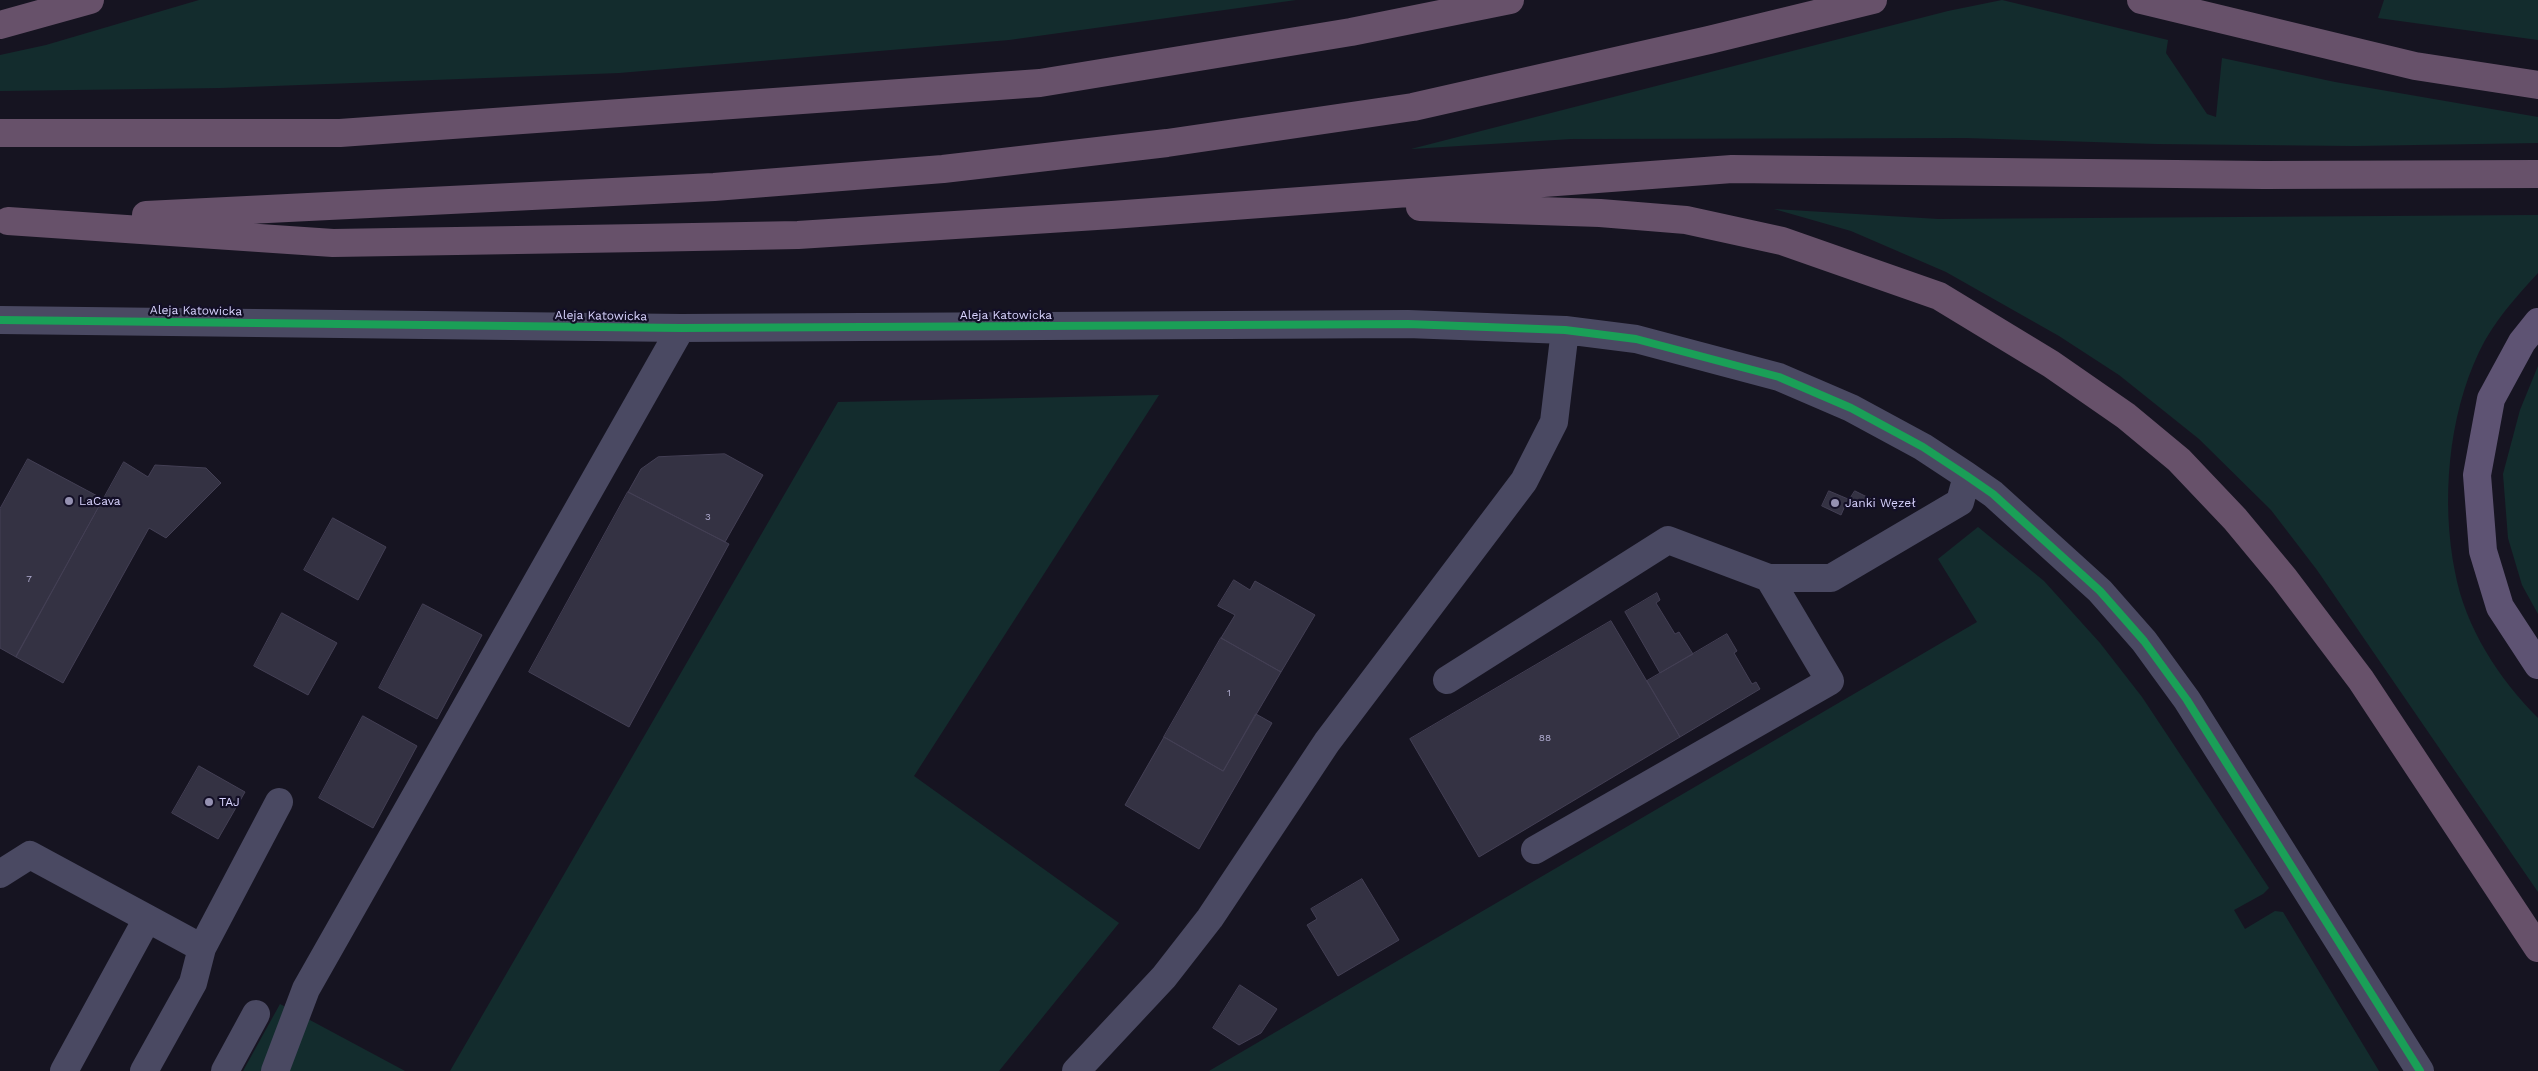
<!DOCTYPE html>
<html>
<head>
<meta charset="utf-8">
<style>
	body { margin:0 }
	canvas { display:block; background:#161421 }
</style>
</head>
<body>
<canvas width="2538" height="1071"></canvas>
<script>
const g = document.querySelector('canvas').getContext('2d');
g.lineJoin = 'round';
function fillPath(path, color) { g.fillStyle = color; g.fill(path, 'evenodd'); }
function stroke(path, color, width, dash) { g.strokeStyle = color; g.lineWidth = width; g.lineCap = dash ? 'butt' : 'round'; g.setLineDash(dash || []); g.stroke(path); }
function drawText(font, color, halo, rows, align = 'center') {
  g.font = font + ' "Work Sans",sans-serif'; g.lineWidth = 4.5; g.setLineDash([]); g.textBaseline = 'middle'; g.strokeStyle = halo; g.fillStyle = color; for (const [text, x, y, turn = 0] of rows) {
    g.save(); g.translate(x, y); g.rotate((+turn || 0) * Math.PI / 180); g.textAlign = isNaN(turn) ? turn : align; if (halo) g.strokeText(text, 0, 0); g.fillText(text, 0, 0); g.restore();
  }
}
const green = new Path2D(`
	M199,0H1296L1009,40L619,73L220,88L0,91V55L46,45Z
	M2002,0L2168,40L2166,53L2207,114L2216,117L2222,58L2335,82L2538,117V143L2355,146L2157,144L1966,138L1571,139L1411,149L1948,11Z
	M2384,0H2538V40L2378,18Z
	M1774,209L1938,219L2538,215V273C2516,297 2493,322 2479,352C2448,417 2441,502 2455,572C2465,627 2499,679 2538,718V892L2317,570L2271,510L2199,439L2119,375L2059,336L1946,272L1851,231Z
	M2538,366V614L2522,585L2508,538L2503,474L2520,410Z
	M1159,395L914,776L1119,923L999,1071H450L838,402Z
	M1978,527L2044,581L2100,643L2142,697L2269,888L2263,894L2234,910L2245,929L2275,911L2283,912L2379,1071H1209L1977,622L1938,559Z
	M280,1004L405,1071H243Z`);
const building = new Path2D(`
	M725,454L763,475L725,542L628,492L641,469L658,457Z
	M28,459L103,499L16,657L0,648V509Z
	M124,462L148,477L155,465L206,468L221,483L166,538L149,528L63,683L16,657Z
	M1829,491L1848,499L1841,515L1822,506Z
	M1855,491L1871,499L1866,507L1850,499Z
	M628,492L729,544L629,727L529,672Z
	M333,518L386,547L358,600L304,570Z
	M1234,580L1250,590L1255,581L1315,615L1281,672L1221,638L1235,615L1218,606Z
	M1657,593L1660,600L1656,603L1675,634L1679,632L1693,654L1660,673L1625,612Z
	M423,604L482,635L437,719L379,688Z
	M282,613L337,643L308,695L254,666Z
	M1611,621L1680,737L1479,857L1410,739Z
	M1727,634L1737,651L1734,653L1752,684L1756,682L1760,689L1680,737L1647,681Z
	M1221,638L1281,672L1223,771L1164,737Z
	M1256,714L1272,723L1199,849L1125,805L1164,737L1223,771Z
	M363,716L417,746L373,828L319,798Z
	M199,766L245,792L218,839L172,813Z
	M1362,879L1399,940L1338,976L1307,925L1317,919L1311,909Z
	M1240,985L1277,1009L1261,1033L1239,1045L1213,1028Z`);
const minor = new Path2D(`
	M0,320L681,328L1408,324L1565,330L1636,339L1779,377L1851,408L1923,447L1967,476L1993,494L2100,591L2144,641L2187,700L2420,1071
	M1447,680L1668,540L1769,578H1831L1960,502L1967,476
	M1535,850L1830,681L1769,578
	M0,874L30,855L202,948L279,802
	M64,1071L147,919
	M144,1071L193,983L202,948
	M225,1071L256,1014
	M275,1071L306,989L681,328
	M1076,1071L1164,977L1210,918L1327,742L1524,481L1554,422L1565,330`);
const major = new Path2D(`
	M2538,322L2522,342L2491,399L2477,475L2483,551L2500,607L2538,665`);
const highway = new Path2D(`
	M2141,0L2415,66L2538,85
	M0,25L90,0
	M0,133H340L1040,83L1351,32L1510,0
	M1420,207L1600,213L1686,220L1782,241L1939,296L2051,364L2126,416L2179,460L2235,519L2284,578L2361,680L2538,948
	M146,215L714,187L943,169L1167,143L1413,107L1709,40L1873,0
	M8,221L333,243L641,238L798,235L1112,215L1732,169L2264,175L2538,174`);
const cycleway = new Path2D(`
	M0,320L681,328L1408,324L1565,330L1636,339L1779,377L1851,408L1923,447L1967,476L1993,494L2100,591L2144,641L2187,700L2420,1071`);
const markers = [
	[69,501,5,"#9591b1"],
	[1835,503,5,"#9591b1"],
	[209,802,5,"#9591b1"]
];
const numberNames = [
	["3",708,517],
	["7",29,579],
	["1",1229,693],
	["88",1545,738]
];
const streetNames = [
	["Aleja Katowicka",196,311,1],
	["Aleja Katowicka",1006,315],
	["Aleja Katowicka",601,316,1]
];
const poiNames = [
	["LaCava",79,501],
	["Janki Węzeł",1845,503],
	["TAJ",219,802]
];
fillPath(green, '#132c2d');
fillPath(building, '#343243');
stroke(building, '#433f54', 1);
stroke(minor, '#4a4962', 28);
stroke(major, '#5e5373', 28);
stroke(highway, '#67516a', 28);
stroke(cycleway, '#1a9f57', 8);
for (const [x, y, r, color] of markers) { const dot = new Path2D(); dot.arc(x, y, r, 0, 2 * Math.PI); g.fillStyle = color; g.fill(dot); stroke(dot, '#130f26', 2); }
drawText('10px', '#b0acd0', null, numberNames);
drawText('12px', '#d9d4ff', '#130f26', streetNames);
drawText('12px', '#d9d4ff', '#130f26', poiNames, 'left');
</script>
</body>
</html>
